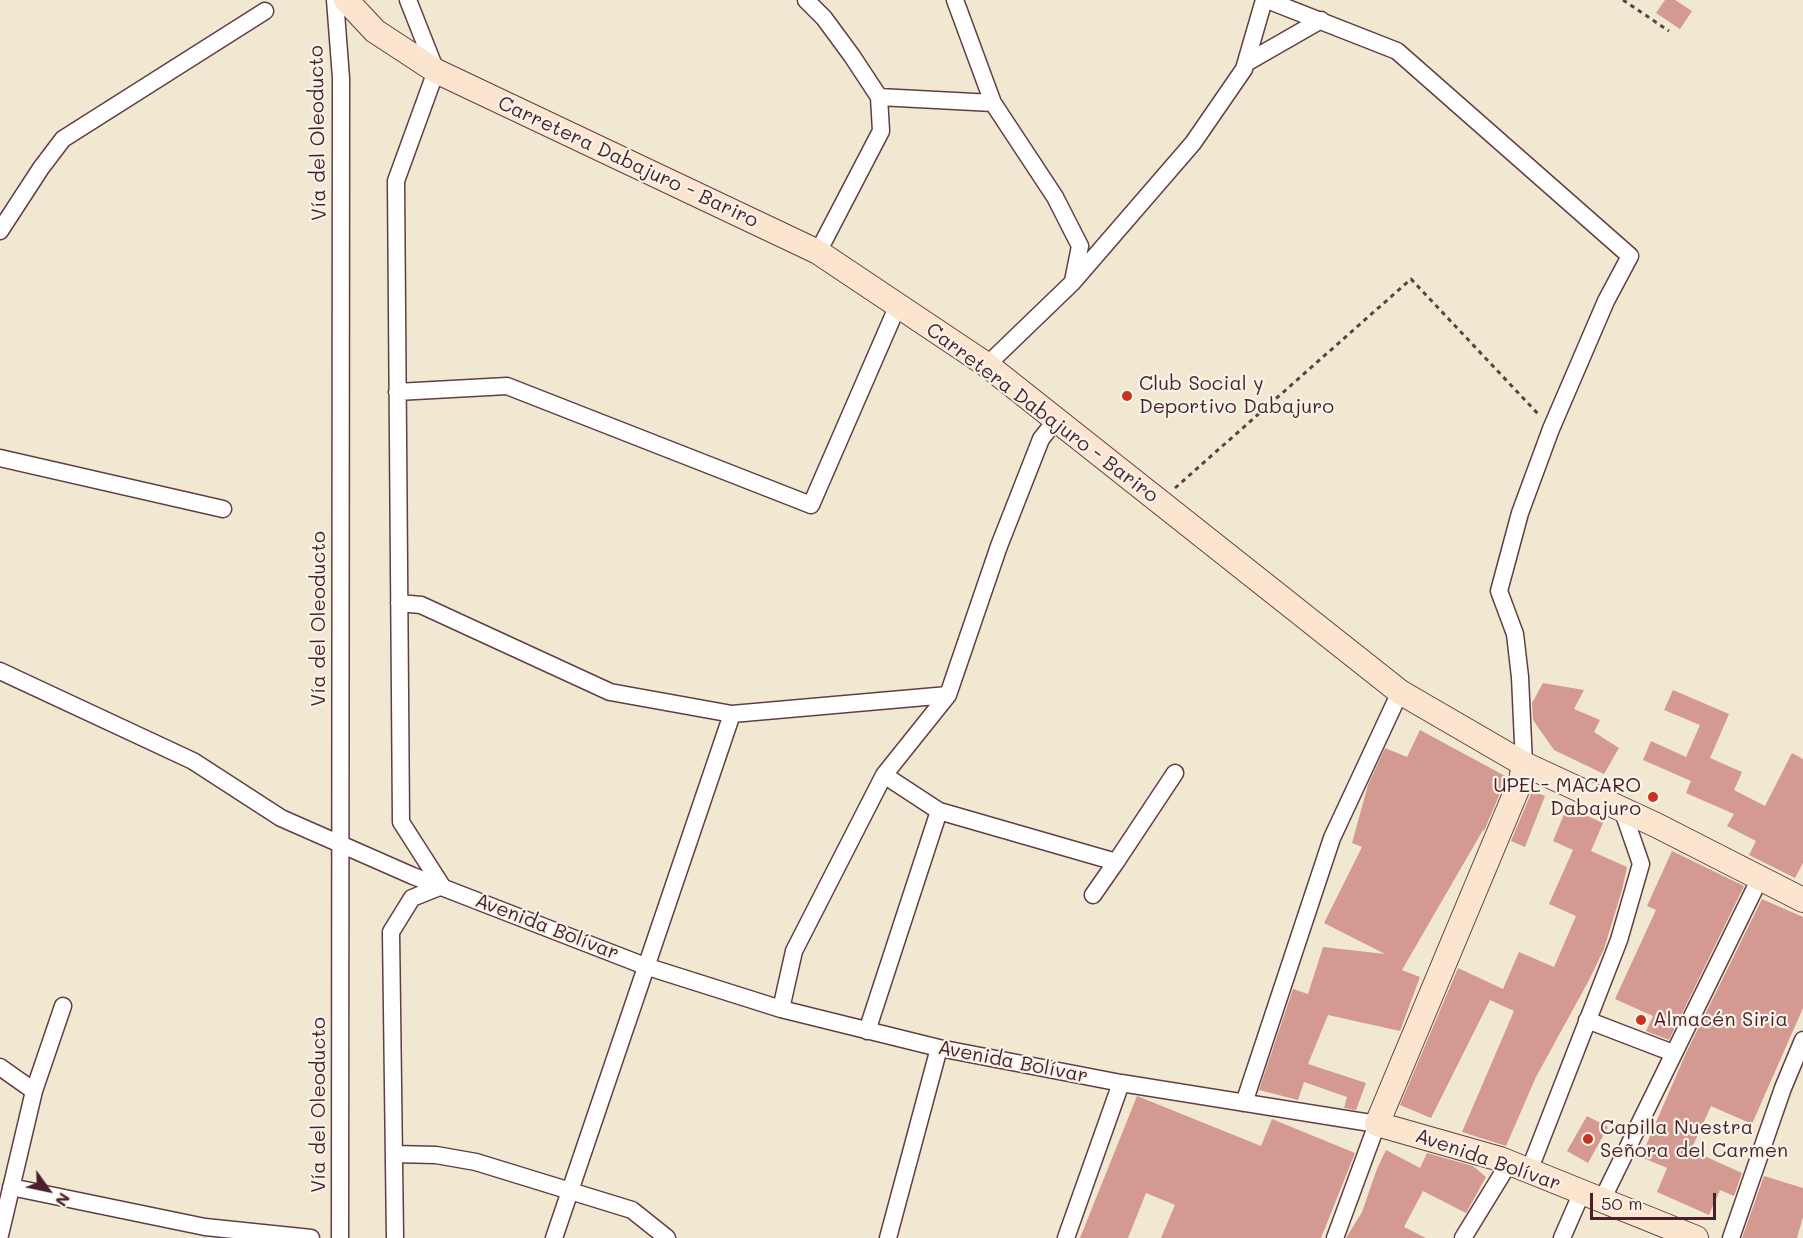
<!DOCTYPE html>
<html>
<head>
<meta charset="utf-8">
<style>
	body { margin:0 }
	#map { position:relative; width:1803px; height:1238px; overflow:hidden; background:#f1e8d1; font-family:Mali,sans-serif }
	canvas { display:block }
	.north { position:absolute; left:18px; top:1160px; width:60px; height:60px; -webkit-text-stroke:4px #f7f3e8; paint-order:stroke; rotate:123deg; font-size:16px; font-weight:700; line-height:24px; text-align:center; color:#4a1f2b }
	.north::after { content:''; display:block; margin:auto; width:21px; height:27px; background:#4a1f2b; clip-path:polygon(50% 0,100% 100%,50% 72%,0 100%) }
	.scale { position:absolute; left:1590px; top:1193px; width:126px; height:27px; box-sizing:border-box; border:3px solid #4a1f2b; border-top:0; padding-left:8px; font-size:18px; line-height:21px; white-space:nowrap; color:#4a1f2b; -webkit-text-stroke:4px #f7f3e8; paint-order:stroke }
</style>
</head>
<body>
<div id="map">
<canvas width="1803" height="1238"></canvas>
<div class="north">N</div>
<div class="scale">50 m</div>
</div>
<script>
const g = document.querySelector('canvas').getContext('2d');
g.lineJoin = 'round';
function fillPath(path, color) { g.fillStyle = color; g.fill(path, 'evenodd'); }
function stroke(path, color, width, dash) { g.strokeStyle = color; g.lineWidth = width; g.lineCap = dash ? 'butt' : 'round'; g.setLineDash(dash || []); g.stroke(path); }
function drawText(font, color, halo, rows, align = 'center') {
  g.font = font + ' Mali,sans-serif'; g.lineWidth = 4.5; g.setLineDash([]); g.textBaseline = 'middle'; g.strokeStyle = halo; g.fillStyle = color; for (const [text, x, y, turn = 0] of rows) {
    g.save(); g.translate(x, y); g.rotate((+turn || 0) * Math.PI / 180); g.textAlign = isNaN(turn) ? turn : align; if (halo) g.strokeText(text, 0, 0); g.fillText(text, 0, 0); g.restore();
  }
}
const building = new Path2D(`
	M1665,0H1675L1692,11L1680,29L1656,13Z
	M1543,683L1584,690L1574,709L1600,720L1594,732L1619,748L1604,774L1554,750L1533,720L1532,703Z
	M1673,690L1729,714L1710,758L1742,772L1734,790L1765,806L1792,753L1803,759V863L1795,878L1749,855L1756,841L1727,826L1734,814L1686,793L1691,781L1643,760L1651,741L1686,757L1700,725L1664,710Z
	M1420,730L1507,777L1484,831L1483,830L1402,970L1420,977L1400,1031L1328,1015L1308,1064L1366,1083L1356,1110L1344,1108L1347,1097L1304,1082L1298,1100L1259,1090L1293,989L1308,994L1323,947L1385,954L1324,923L1362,847L1352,843L1368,785L1385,748L1407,757Z
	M1532,791L1545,796L1525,847L1511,841Z
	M1567,807L1603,823L1591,851L1627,867L1622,890L1604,949L1588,982L1536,1077L1506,1146L1462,1132L1514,1011L1490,1000L1431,1118L1400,1105L1458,968L1503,989L1519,952L1554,967L1576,916L1549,904L1573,850L1553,841Z
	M1672,851L1744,886L1669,1040L1646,1031L1653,1016L1615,999L1656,910L1647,906Z
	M1762,899L1803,917V1008L1752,1124L1711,1106L1691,1150L1742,1173L1734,1196L1720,1190L1709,1215L1657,1192L1667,1168L1641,1157L1686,1053Z
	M1137,1096L1261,1146L1272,1119L1355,1153L1321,1238H1161L1175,1205L1146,1193L1128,1238H1080Z
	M1587,1116L1608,1127L1588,1163L1567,1151Z
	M1386,1150L1420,1168L1427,1153L1473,1166L1486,1177L1466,1213L1423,1191L1404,1227L1426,1238H1346L1362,1212L1377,1169Z
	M1764,1176L1803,1188V1217L1797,1238H1742Z`);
const path = new Path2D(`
	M1623,0L1669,31
	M1175,488L1411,279L1540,416`);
const street = new Path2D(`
	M335,0L341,78L340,1238
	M806,0L824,18L852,56L879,97L881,131L818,252
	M955,0L993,103
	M1267,0L1397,51L1630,256L1606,301L1551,429L1520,513L1499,591L1515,634L1520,677L1524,764
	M1246,63L1321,20
	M879,97L993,103L1055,197L1080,246L1073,281
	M0,231L41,168L63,139L265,11
	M987,365L1072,283L1193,143L1244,69L1264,0
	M397,392L507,386L811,505L898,305
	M0,458L223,509
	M399,603L421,605L610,692L732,714L948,695L999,546L1041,439L1056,420
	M0,671L193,761L281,818L413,876L645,966L781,1009L939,1048L1121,1083L1377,1124L1335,1238
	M884,775L939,811L1116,862L1093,895
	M1116,862L1175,773
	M781,1009L794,951L884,775L948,695
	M1587,1020L1673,1053
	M867,1031L939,811
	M0,1067L34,1091L0,1235
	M34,1091L63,1006
	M1244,1103L1332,838L1400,692
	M394,1154L436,1155L476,1162L632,1210L667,1238
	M1529,1171L1619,940L1641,864L1622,809
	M11,1187L205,1227L311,1238
	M1602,1200L1760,878
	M395,1238L391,932L412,898L442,886L401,822L396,181L436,71L408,0
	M554,1238L732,714
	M888,1238L939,1048
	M1066,1238L1121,1083
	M1463,1238L1509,1163
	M1562,1238L1582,1192
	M1731,1238L1783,1088L1803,1040`);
const secondary = new Path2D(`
	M346,0L375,31L436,71L818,252L987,365L1400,692L1524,764L1656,825L1803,900
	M1524,764L1521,780L1377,1124L1500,1159L1696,1238`);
const markers = [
	[1127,396,6,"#c8321e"],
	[1653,797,6,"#c8321e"],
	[1641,1020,6,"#c8321e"],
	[1588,1139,6,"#c8321e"]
];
const streetNames = [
	["Vía del Oleoducto",318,133,-91],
	["Carretera Dabajuro - Bariro",628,162,25],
	["Carretera Dabajuro - Bariro",1042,413,37],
	["Vía del Oleoducto",319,619,-90],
	["Avenida Bolívar",547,927,21],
	["Avenida Bolívar",1013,1062,11],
	["Vía del Oleoducto",319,1105,-90],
	["Avenida Bolívar",1488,1160,19]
];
const poiNames = [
	["Club Social y",1139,384],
	["Deportivo Dabajuro",1139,407],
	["UPEL- MACARO",1641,786,"right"],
	["Dabajuro",1641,809,"right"],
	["Almacén Siria",1653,1020],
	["Capilla Nuestra",1600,1128],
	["Señora del Carmen",1600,1151]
];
fillPath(building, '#d49990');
stroke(street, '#633d44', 19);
stroke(secondary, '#633d44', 26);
stroke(path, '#633d44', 3, [4.5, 4.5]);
stroke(street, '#fff', 16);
stroke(secondary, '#fbe5cf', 24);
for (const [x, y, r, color] of markers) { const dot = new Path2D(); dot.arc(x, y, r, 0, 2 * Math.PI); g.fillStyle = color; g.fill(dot); stroke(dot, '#f7f3e8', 2); }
drawText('20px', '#4a1f2b', '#f7f3e8', streetNames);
drawText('20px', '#4a1f2b', '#f7f3e8', poiNames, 'left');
</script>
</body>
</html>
